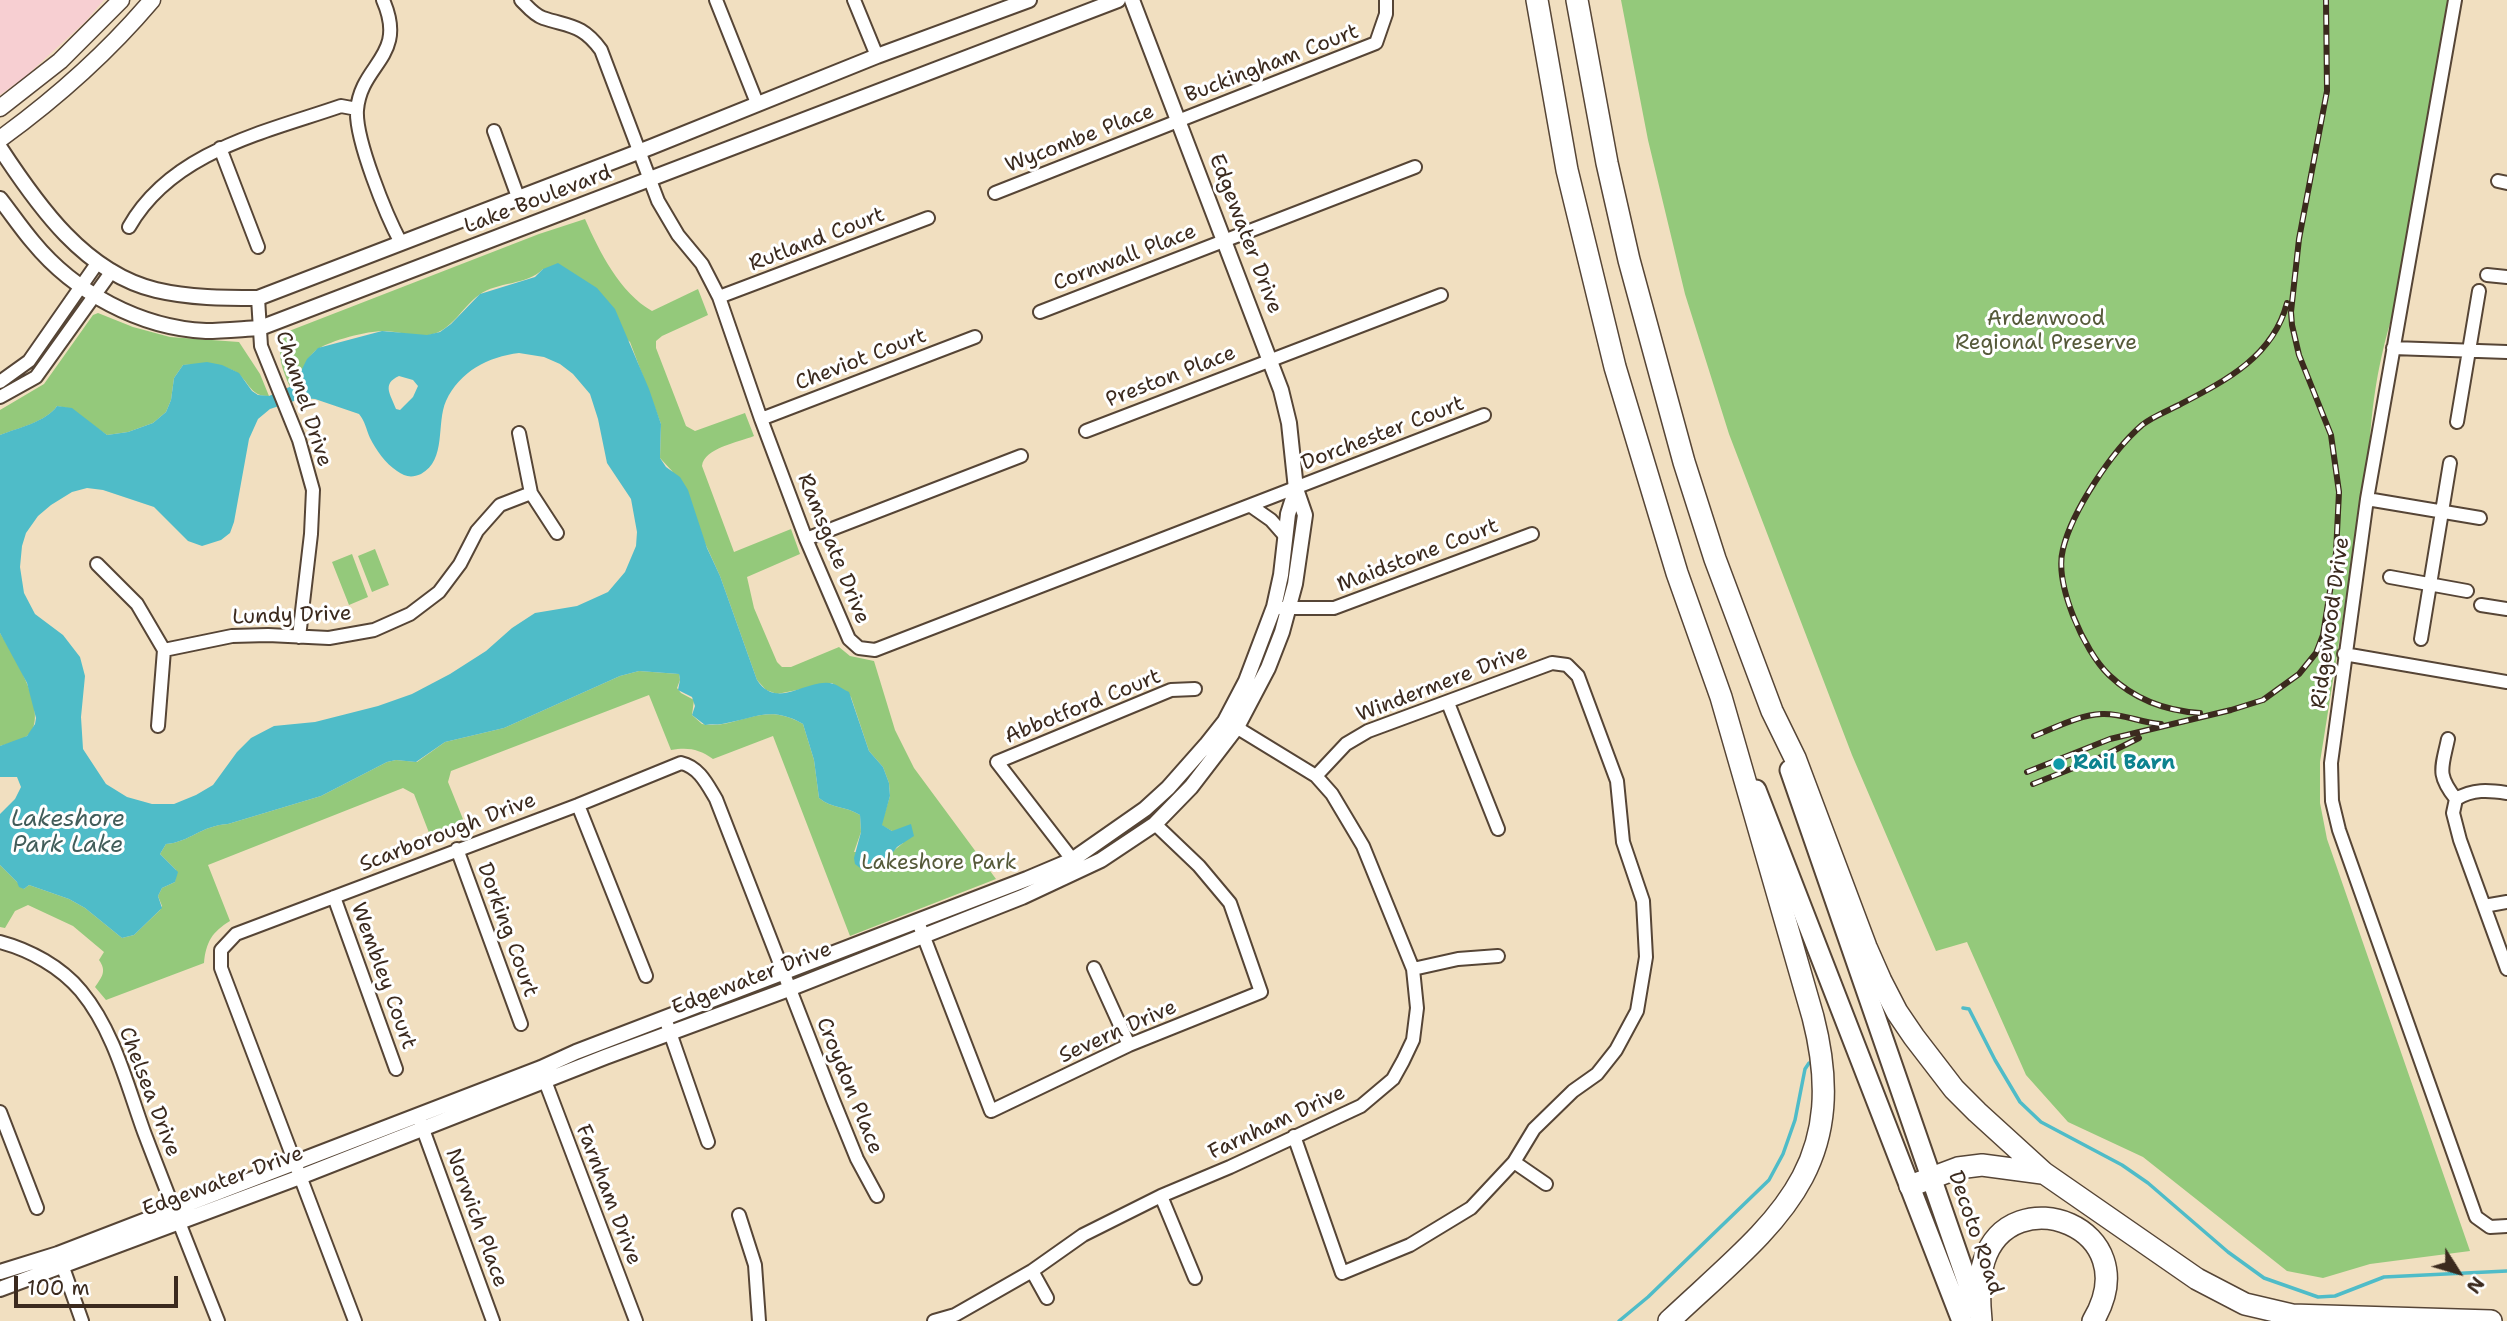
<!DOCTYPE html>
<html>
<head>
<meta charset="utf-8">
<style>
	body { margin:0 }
	#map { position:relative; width:2507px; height:1321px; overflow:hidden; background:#f1dfc0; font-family:"Shantell Sans",sans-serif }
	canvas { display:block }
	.north { position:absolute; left:2423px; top:1237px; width:70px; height:70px; -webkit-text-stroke:5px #fff; paint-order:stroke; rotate:127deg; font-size:19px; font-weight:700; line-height:28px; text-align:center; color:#3b2a1e }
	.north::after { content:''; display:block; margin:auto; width:24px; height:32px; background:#3b2a1e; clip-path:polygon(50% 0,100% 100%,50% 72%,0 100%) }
	.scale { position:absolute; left:14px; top:1276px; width:164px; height:32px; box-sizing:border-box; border:4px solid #3b2a1e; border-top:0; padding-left:9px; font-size:21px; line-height:24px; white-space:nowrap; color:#3b2a1e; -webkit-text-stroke:5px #fff; paint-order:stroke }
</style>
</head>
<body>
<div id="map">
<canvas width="2507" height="1321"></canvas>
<div class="north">N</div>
<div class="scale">100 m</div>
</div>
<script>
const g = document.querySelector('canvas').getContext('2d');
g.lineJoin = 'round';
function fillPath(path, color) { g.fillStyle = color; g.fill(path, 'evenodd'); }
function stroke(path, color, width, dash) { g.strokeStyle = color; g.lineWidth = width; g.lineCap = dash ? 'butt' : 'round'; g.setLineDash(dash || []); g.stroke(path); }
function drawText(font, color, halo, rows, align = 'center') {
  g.font = font + ' "Shantell Sans",sans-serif'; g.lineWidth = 6; g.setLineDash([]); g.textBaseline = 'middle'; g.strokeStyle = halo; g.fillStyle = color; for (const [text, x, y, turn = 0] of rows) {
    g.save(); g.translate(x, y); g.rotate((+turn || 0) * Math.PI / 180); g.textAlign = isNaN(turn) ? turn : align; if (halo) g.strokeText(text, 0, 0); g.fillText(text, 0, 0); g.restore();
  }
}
const built = new Path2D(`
	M0,0H104L85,22L25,77L0,95Z`);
const green = new Path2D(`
	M1621,0H2448L2393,313C2378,363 2372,402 2369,454L2320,762V803L2327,839L2470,1251L2370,1264L2323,1278L2287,1271L2143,1157L2068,1122L2026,1075L1967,942L1936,951L1852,755L1729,434L1685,294L1648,140Z
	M585,219C599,251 620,293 652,311L698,289L708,315L662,336L656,341V348L686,426L695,431L745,413L754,436C739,442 704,448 702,466L734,552L791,529L800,554L747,577L754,608L777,662L782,667H791L839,647L850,656L874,661L895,730L914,768L996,879L850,936L773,736L713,759C699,749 688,747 671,750L649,695L451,771L448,782L467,829L433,843L414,794L403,788L208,865L230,921C212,932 206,942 204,963L106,1000L95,987C102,977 107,971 99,960L104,952L73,926L28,905L15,911L5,928L0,927V865L24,889L29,885L69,899L85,908L122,938L134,935L160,910L162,906L158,896L162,888L175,882L176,870L160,854L166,844C190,842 200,826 228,824L321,796L387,762L396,760L417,762L445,742L504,728L620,676L639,671L679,674L680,680L677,688L681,693L694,700L692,715L702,724C737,731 761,699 803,724L814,760L819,798C832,809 846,806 860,815L861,832L854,852H892L903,843L892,831L881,825L890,796L889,783L883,767L869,751L851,697L832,683L777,694L766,690L757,680L720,576L672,471L660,458L661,424L630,342L543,269C526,286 498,281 479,295C461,308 452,331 429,335C416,337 400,332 386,331C371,330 331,340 318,349C303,358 305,379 290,387C282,368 273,349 289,331L539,234Z
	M98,313L133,327L170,337L239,342L260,374L269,396C249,397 249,379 234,371C222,364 198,364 183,365L174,378L171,400L166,412L153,423L128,432L107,435L67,408L57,406C46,422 18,428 0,435V410L44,384L93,315Z
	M375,549L389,585L372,592L358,556Z
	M352,554L368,597L349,605L332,562Z
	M0,633C13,653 48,712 30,733C23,741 10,743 0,746Z`);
const water = new Path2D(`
	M558,263L597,288L615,309L649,389L661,424L660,458L666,467L680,477L688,490L707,548L720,576L757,680C778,712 808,676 834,684C839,686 844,690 849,692L869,751L883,767L889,783L890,796L882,825L892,831L911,824L914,836L897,847L882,867L868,872L864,871L855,864L854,858L861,832L860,815C846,806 832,809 819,798L814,760L803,724C770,705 754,719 722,724C716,725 711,724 705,725L692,715L695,706L692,697L678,690L680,680L679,674L639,671L620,676L504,728L445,742L416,762L396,760L387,762L321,796L228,824C200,826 190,842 166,844L160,854L178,872L175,882L162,888L158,896L162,908L134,935L122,938L85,908L69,899L29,885L24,889L19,887L17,882L0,865V814L15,799L21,787L17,777H0V746L27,736L35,724L36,718L27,683L0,633V435C17,428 46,422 57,406L72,408L107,435L128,432L153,423L166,412L171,400L174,378L183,365L207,362L222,365L239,373L252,391L258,395L269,396L294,385L307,359L318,348L382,331L427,335L440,332L451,324L480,294L535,277L543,269ZM519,353L544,357L560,364L573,374L590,394L598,419L607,463L631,499L637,532L636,546L625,572L608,592L577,606L535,613L512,628L486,651L450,674L412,694L378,706L315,722L274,726L251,738L237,752L213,785L196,795L174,804H152L127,797L106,784L83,749L81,717L85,676L80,657L63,635L35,614L24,593L20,567L22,546L26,533L38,516L51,505L72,492L87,488L103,490L154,507L188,541L202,546L221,540L230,533L234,522L249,439L258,419L270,409L303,398L315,399L359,414C365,421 366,429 370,438C376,450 385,463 397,471C405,477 412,478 421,474C447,460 436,423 446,401C460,371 488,357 519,353ZM399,376L413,380L418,386L413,397L400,410L396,409C391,395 381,384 399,376Z`);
const stream = new Path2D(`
	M1963,1008L1969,1009L1995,1060L2020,1102L2041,1122L2122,1165L2148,1183L2228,1252L2264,1278L2318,1297L2335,1296L2384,1277L2507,1271
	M1619,1321L1648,1297L1769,1180L1783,1154L1795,1120L1805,1069L1809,1063`);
const minor = new Path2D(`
	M383,0C408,57 361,63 357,110C355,139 386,215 401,243
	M521,0C527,6 534,15 543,18C570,27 582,24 601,50L658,201L678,235L702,264L719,297L761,419L806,539L849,639L859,648L875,650L1484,415
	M716,0L757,103
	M854,0L877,56
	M2455,0L2367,499L2331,763L2332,801L2339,830L2476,1217L2490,1227L2507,1226
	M494,131L518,197
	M220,148L258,247
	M2498,181L2507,183
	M995,193L1376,43L1386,14V0
	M129,227C172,151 266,132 341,106L357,109
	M2487,275L2507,277
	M719,297L928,218
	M258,298L261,346L299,440L313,490L311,534L299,637
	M1040,312L1415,167
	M2393,348L2507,352
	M0,382L29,361L98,262
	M0,397L36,377L112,271
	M761,419L975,337
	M2457,422L2479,291
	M1086,431L1441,295
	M519,433L531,493L557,533
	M2367,499L2480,518
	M1251,506L1271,520L1286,537
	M806,539L1021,456
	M97,564L137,604L164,650L158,726
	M2390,577L2467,591
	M2481,605L2507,609
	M1280,608H1334L1532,534
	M2421,639L2450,463
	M164,650L232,636L268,635L329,638L374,630L410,614L439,592L460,564L477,531L500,505L531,493
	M2344,654L2507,682
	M1448,703L1498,829
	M2448,739C2442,768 2436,774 2456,799L2453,813L2460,840L2507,969
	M2456,799C2473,789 2488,790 2507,793
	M578,805L646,976
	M457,849L521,1024
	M1078,867L997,762L1171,690L1195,689
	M334,897L396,1069
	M2484,906L2507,902
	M920,927L991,1111L1129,1045L1261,992L1230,903L1199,866L1155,824
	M0,942C30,950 61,967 81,991C114,1031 127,1085 144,1132C168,1195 193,1258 218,1321
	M1094,968L1129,1045
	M1413,969L1458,959L1498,956
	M665,1018L708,1142
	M542,1073L636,1321
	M0,1112L37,1208
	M420,1121L493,1321
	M1294,1136L1342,1273L1410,1245L1471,1208L1514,1162L1534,1129L1573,1091L1597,1074L1616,1050L1637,1011L1646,957L1643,901L1623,842L1617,781L1578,676L1567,665L1552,663L1368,731L1346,744L1316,776
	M1514,1162L1546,1184
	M1161,1196L1195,1278
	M739,1215L755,1265L759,1321
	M60,1259L82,1321
	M1032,1271L1047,1298
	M355,1321L221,968V950L236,934L578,805L681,763C699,767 707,784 716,799L833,1100L857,1159L877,1196
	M934,1321L955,1315L1032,1271L1083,1235L1161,1196L1230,1167L1361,1106L1393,1079L1403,1061L1413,1040L1417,1008L1413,969L1363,846L1332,794L1316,776L1231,724`);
const tertiary = new Path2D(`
	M0,148C38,206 85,273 156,290C190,298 224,298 258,298L651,147L877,56L1029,0
	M0,199C11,213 21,228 33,242C74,292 140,328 206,331C223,331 242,329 260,328L1118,0
	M0,1272L58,1254L541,1068L576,1052L1027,879L1072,860L1145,809L1168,788L1206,745L1225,721L1246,681L1274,607L1281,575L1288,514L1296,489
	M0,1289L300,1177L605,1057L789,989L1022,897L1101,860L1155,824L1191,787L1237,727L1268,668L1282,632L1295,584L1305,515L1296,489L1289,423L1281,390L1132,0`);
const secondary = new Path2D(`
	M0,108L60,61L121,0
	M0,139C55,99 108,52 152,0`);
const trunk = new Path2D(`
	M1790,770L1977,1310
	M1756,790L1962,1321`);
const motorway = new Path2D(`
	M1537,0L1567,170L1615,367L1677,573L1721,697L1813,1017C1853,1173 1771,1225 1669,1321
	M1577,0L1607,163L1629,260L1684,462L1715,559L1772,711L1795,758L1866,947L1881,981L1897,1012L1914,1037L1954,1089L1977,1112L2044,1173L2197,1279L2245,1304L2292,1315L2491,1321
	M1910,1186L1958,1168L1982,1165L2042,1173
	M1981,1320C1979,1300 1978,1280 1984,1261C2011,1177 2149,1227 2093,1321`);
const rail = new Path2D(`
	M2200,713C2166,711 2134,699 2109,675C2084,651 2054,584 2063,549C2072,511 2112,451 2142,425C2152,417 2167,411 2179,405C2225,381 2273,357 2287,303
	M2034,736C2055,728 2078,715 2102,714C2122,713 2141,723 2161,724
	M2027,772L2110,739L2231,710L2263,700L2299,674L2316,653L2323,635L2336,553L2339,492L2331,435L2299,355L2292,325L2291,312L2299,239L2327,91L2326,0
	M2033,784L2101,757L2139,738`);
const markers = [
	[2059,764,7,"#0f9aa8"]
];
const streetNames = [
	["Buckingham Court",1272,64,-21],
	["Wycombe Place",1080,139,-21],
	["Lake Boulevard",538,200,-21],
	["Edgewater Drive",1245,234,69],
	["Rutland Court",817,240,-21],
	["Cornwall Place",1125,258,-21],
	["Cheviot Court",861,360,-21],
	["Preston Place",1171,377,-21],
	["Channel Drive",303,399,72],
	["Dorchester Court",1383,434,-21],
	["Ramsgate Drive",833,549,68],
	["Maidstone Court",1418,556,-21],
	["Lundy Drive",292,616,-2],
	["Ridgewood Drive",2331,623,-82],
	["Windermere Drive",1442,684,-21],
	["Abbotford Court",1083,707,-22],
	["Scarborough Drive",448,833,-21],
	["Dorking Court",507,930,70],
	["Wembley Court",383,976,70],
	["Edgewater Drive",752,979,-21],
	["Severn Drive",1118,1032,-24],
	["Croydon Place",849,1086,68],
	["Chelsea Drive",149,1092,69],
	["Farnham Drive",1277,1123,-25],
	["Edgewater Drive",223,1182,-20],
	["Farnham Drive",608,1195,69],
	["Norwich Place",476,1218,70],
	["Decoto Road",1975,1233,71]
];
const parkNames = [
	["Ardenwood",2046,320],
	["Regional Preserve",2046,344],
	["Lakeshore Park",939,864]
];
const cultureNames = [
	["Rail Barn",2073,764]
];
const waterNames = [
	["Lakeshore",68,820],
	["Park Lake",68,846]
];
fillPath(built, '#f7cfd2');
fillPath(green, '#94c97b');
fillPath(water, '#4fbcc8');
stroke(stream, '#4fbcc8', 3.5);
stroke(minor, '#564536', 16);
stroke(tertiary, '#564536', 18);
stroke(secondary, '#564536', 19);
stroke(trunk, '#564536', 23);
stroke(motorway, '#564536', 24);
stroke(minor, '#fff', 12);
stroke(tertiary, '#fff', 14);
stroke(secondary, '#fff', 16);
stroke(trunk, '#fff', 19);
stroke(motorway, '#fff', 21);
stroke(rail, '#3b2a1e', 6);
stroke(rail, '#fff', 3.5, [10]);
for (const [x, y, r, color] of markers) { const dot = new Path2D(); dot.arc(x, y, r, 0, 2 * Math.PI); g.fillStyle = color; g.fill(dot); stroke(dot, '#fff', 2.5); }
drawText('21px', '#3b2a1e', '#fff', streetNames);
drawText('21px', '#565a3a', '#fff', parkNames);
drawText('bold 21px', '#0d838f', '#fff', cultureNames, 'left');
drawText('italic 23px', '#425d5a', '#fff', waterNames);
</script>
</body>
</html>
